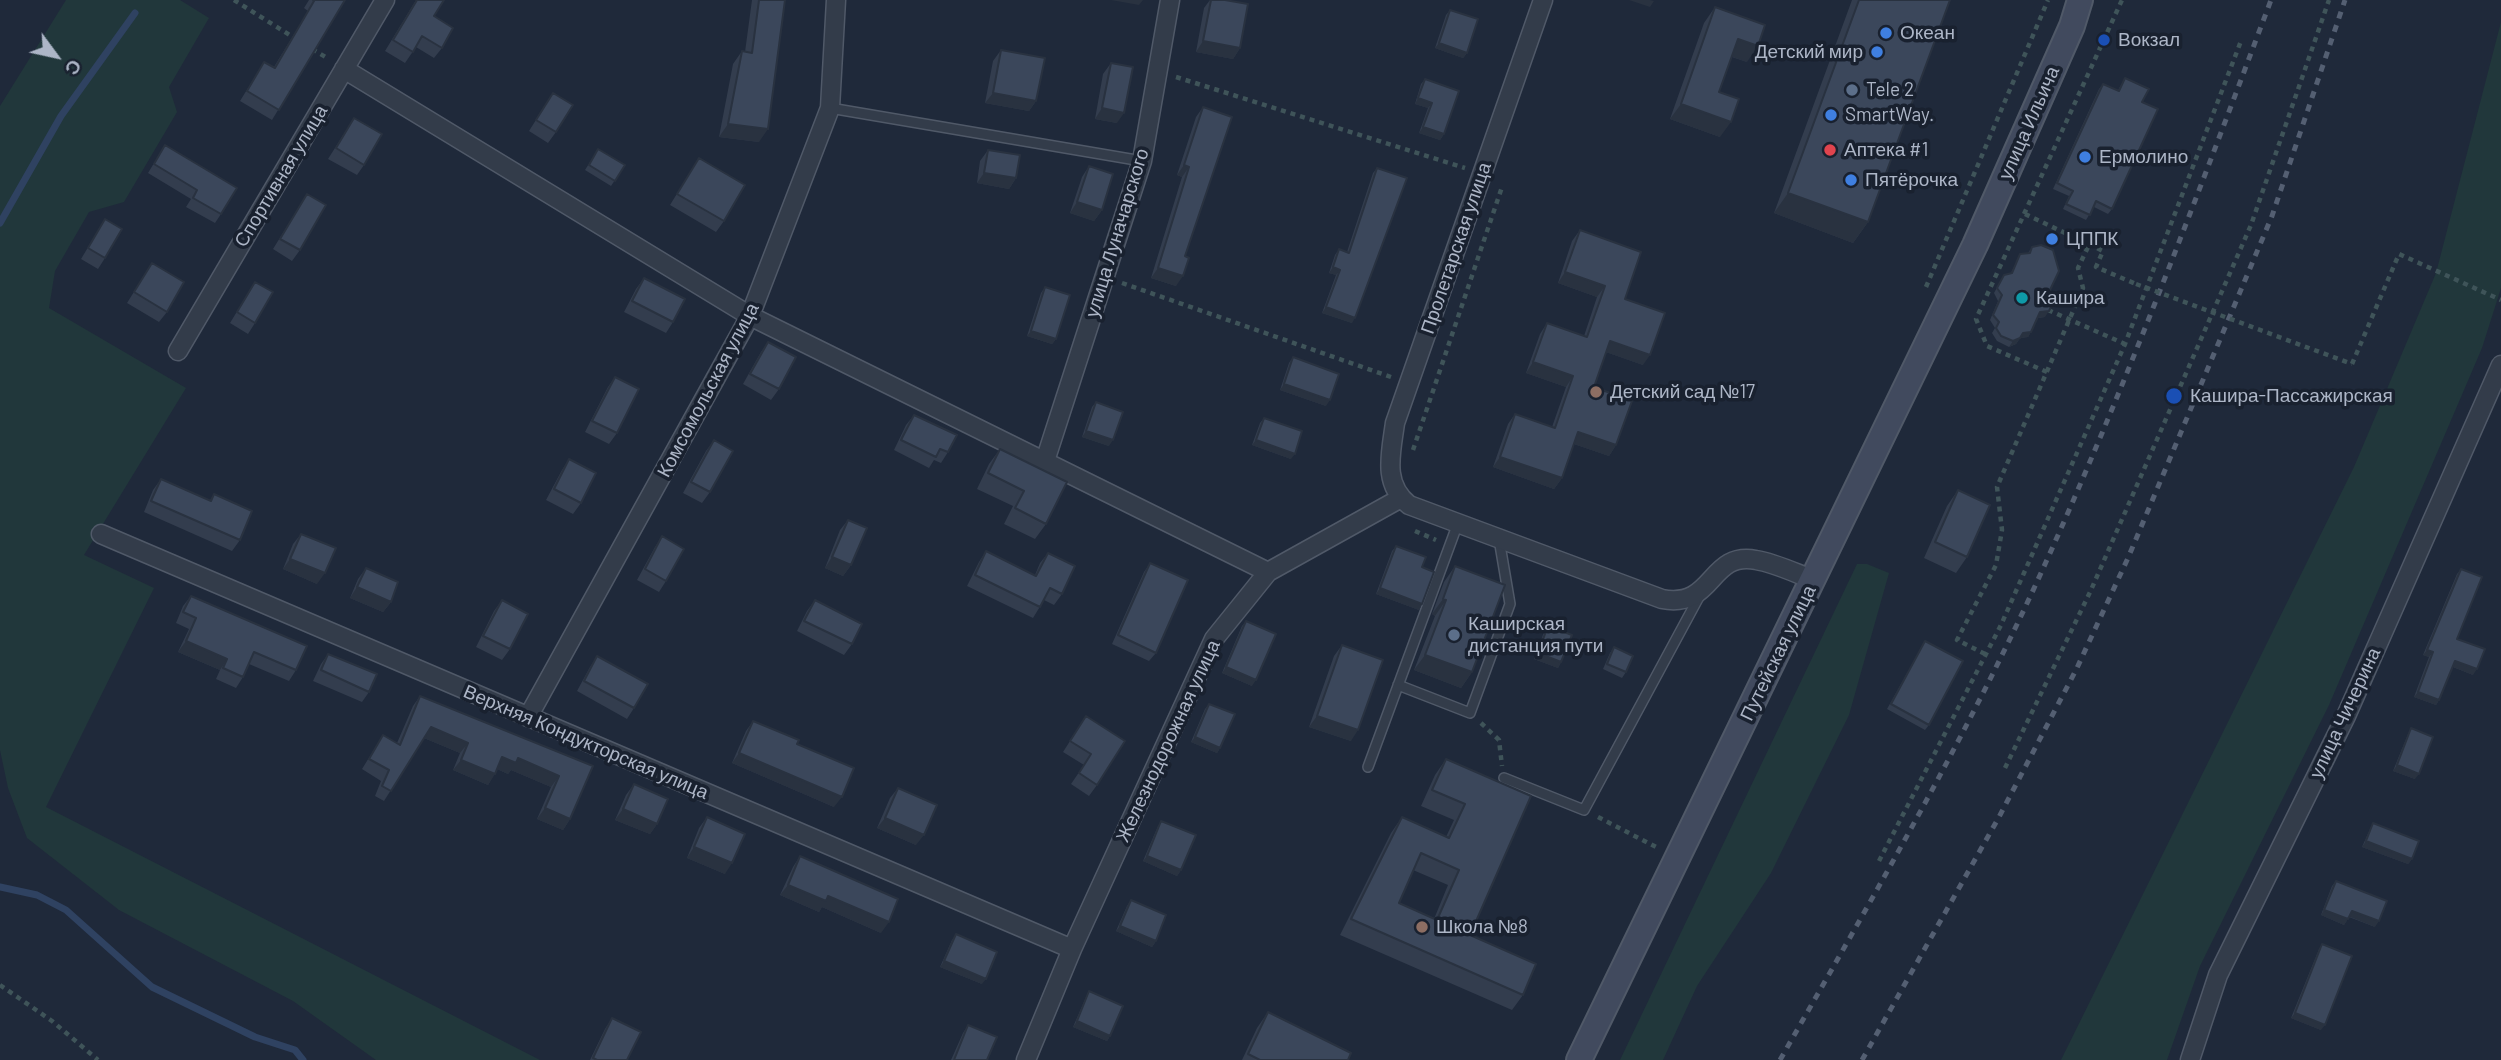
<!DOCTYPE html>
<html>
<head>
<meta charset="utf-8">
<style>
	body { margin:0 }
	#map { position:relative; width:2501px; height:1060px; overflow:hidden; background:#1f293a; font-family:Barlow,sans-serif }
	canvas { display:block }
	.north { position:absolute; left:21px; top:21px; width:70px; height:70px; -webkit-text-stroke:5px #19212f; paint-order:stroke; rotate:123deg; font-size:19px; font-weight:700; line-height:28px; text-align:center; color:#adb6c7 }
	.north::after { content:''; display:block; margin:auto; width:24px; height:32px; background:#adb6c7; clip-path:polygon(50% 0,100% 100%,50% 72%,0 100%) }
</style>
</head>
<body>
<div id="map">
<canvas width="2501" height="1060"></canvas>
<div class="north">С</div>
</div>
<script>
const g = document.querySelector('canvas').getContext('2d');
g.lineJoin = 'round';
function fillPath(path, color) { g.fillStyle = color; g.fill(path, 'evenodd'); }
function stroke(path, color, width, dash) { g.strokeStyle = color; g.lineWidth = width; g.lineCap = dash ? 'butt' : 'round'; g.setLineDash(dash || []); g.stroke(path); }
function drawText(font, color, halo, rows, align = 'center') {
  g.font = font + ' Barlow,sans-serif'; g.lineWidth = 7; g.setLineDash([]); g.textBaseline = 'middle'; g.strokeStyle = halo; g.fillStyle = color; for (const [text, x, y, turn = 0] of rows) {
    g.save(); g.translate(x, y); g.rotate((+turn || 0) * Math.PI / 180); g.textAlign = isNaN(turn) ? turn : align; if (halo) g.strokeText(text, 0, 0); g.fillText(text, 0, 0); g.restore();
  }
}
const green = new Path2D(`
	M66,0H180L209,18L169,87L177,112L124,202L89,212L55,271L49,308L186,388L84,555L154,588L46,807L540,1060H376L293,1001L119,910L27,838L8,788L0,750V106Z
	M2501,22V288L2482,348L2329,705L2200,966L2167,1060H2061L2354,467L2436,273Z
	M1857,564H1867L1889,573L1849,715L1771,873L1697,986L1663,1060H1620Z`);
const stream = new Path2D(`
	M0,223L61,116L135,13
	M0,887L37,895L66,910L152,987L255,1037L295,1050L303,1060`);
const path = new Path2D(`
	M234,0L296,39
	M312,49L329,59
	M1176,77L1465,168
	M2025,214L2103,251L2096,267L2136,284
	M1122,283L1391,377
	M1926,287L2048,0
	M2048,310L2125,344
	M2352,364L2399,254L2501,300
	M2047,372L1987,346L1976,319L2122,0
	M1413,450L1502,187
	M1415,531L1436,540
	M1985,654L1957,640L1996,565L2002,530L1997,487L2083,288L2078,268L2089,245
	M1481,723L1499,740L1502,766
	M2005,768L2091,590L2251,225L2329,0
	M1598,817L1656,847
	M1879,861L2001,625L2125,344L2241,41
	M0,985L52,1021L98,1060`);
const service = new Path2D(`
	M830,108L1142,161
	M1398,685L1470,713L1510,604L1499,539
	M1368,767L1458,523
	M1504,778L1584,810L1700,595`);
const minor = new Path2D(`
	M1543,0L1395,423C1391,453 1382,484 1409,505L1662,599C1715,609 1708,551 1756,560C1775,563 1795,573 1814,580
	M344,69L750,316L1268,572
	M178,351L385,0
	M1045,461L1142,161L1170,0
	M101,534L1072,949
	M528,717L750,316L830,108L836,0
	M1026,1060L1072,949L1214,639L1268,572L1401,498
	M2190,1060L2218,975L2346,716L2501,365`);
const secondary = new Path2D(`
	M1579,1060L1975,245L2072,26L2080,0`);
const rail = new Path2D(`
	M1780,1060C1873,897 1969,733 2046,562C2129,378 2200,189 2271,0
	M1862,1060L1999,817L2076,670L2128,558L2272,216L2345,0`);
const pathBridge = new Path2D(`
	M2136,284L2352,364`);
const wall = new Path2D(`
	M309,0H345L272,120L240,101L264,62L274,67L308,11L304,8Z
	M416,0H444L434,16L442,48L434,58L416,47L405,63L385,51Z
	M752,0H785L759,142L719,137L733,64L742,51L745,52Z
	M1210,0H1211L1240,48L1233,59L1196,52L1204,8Z
	M1852,0H1950L1868,222L1853,243L1774,213Z
	M1715,7L1747,62L1732,57L1719,92L1720,137L1670,119L1704,23Z
	M1450,10L1467,53L1463,58L1435,48L1446,15Z
	M1001,50L1036,101L1029,111L985,103L993,61Z
	M1111,63L1117,123L1095,119L1103,74Z
	M2125,78L2142,102L2112,209L2108,214L2094,207L2086,220L2063,209L2069,196L2053,189L2099,89L2103,84L2118,90Z
	M1425,79L1444,134L1440,140L1419,133L1428,108L1415,104L1421,84Z
	M553,93L556,132L548,143L529,131Z
	M1203,107L1185,256L1176,286L1151,278L1182,177L1177,175L1196,117Z
	M354,118L364,165L357,175L328,159Z
	M165,145L221,214L215,223L186,207L191,199L148,173Z
	M988,150L1016,178L1009,189L977,183L980,161Z
	M595,154L625,165L611,186L585,170Z
	M699,158L724,221L716,232L670,205Z
	M1089,166L1102,210L1094,221L1070,213L1082,177Z
	M1377,168L1352,323L1322,313L1336,275L1329,273L1335,255L1339,249L1347,252L1373,173Z
	M307,194L300,250L292,261L273,249Z
	M105,219V258L98,269L81,259Z
	M1580,230L1625,299L1643,365L1606,352L1594,387L1616,445L1609,456L1574,444L1562,478L1554,489L1493,467L1508,424L1515,414L1552,427L1566,387L1526,373L1540,334L1547,323L1584,336L1597,297L1558,283L1572,241Z
	M2032,247L2050,290L2045,317L2038,318L2028,337L2020,338L2016,344L2009,347L1997,341L1992,333L1995,328L1990,320L1998,301L1994,293L2004,275L2011,273L2020,254L2028,253Z
	M152,263L167,312L159,322L127,303Z
	M644,278L673,322L666,333L624,312L636,289Z
	M255,282V323L248,334L230,323Z
	M1045,287L1056,339L1052,344L1027,336L1041,293Z
	M768,342L779,389L771,400L743,384L761,352Z
	M1293,357L1326,406L1280,390L1289,363Z
	M615,377L617,433L609,444L585,432L608,387Z
	M1096,402L1109,446L1082,437L1092,407Z
	M914,415L948,452L941,463L934,460L929,468L894,450L906,425Z
	M1264,418L1291,459L1252,445L1260,423Z
	M714,440L710,492L702,503L683,493L706,451Z
	M1000,449L1046,524L1035,539L1004,524L1013,506L977,489L989,464Z
	M569,459L581,503L573,514L546,500L562,470Z
	M161,479L210,500L214,494L240,540L232,551L144,512L153,490Z
	M1958,490L1967,557L1956,573L1924,558L1947,506Z
	M848,520L851,565L843,576L825,568L840,530Z
	M301,534L317,584L283,569L293,544Z
	M662,536L666,581L659,592L637,580L655,547Z
	M1396,546L1422,567V604L1419,610L1376,594L1392,551Z
	M986,551L1035,575L1040,563L1048,553L1062,594L1054,605L1044,600L1033,618L967,586L979,562Z
	M1150,563L1156,653L1149,661L1112,644L1144,572Z
	M1455,566L1472,672L1461,688L1414,670L1435,616L1432,614L1444,582Z
	M366,568L391,602L383,612L350,598L358,579Z
	M2461,569L2457,639L2473,675L2453,667L2439,700L2436,705L2414,697L2429,657L2423,655L2457,574Z
	M191,596L296,670L289,681L249,664L243,677L236,688L216,679L220,670L178,652L189,629L176,623L183,606Z
	M502,600L510,649L502,660L476,647L494,611Z
	M815,600L852,644L844,655L797,631L807,611Z
	M1246,621L1252,686L1222,673L1242,626Z
	M1548,626L1561,662L1558,668L1534,659L1544,632Z
	M1925,641L1929,725L1925,730L1887,709Z
	M1342,645L1351,741L1309,727L1334,656Z
	M1614,647L1626,672L1622,678L1603,669L1610,653Z
	M328,654L369,692L362,702L313,681L321,664Z
	M597,656L634,708L627,719L577,691L590,667Z
	M420,696L593,766L570,819L563,830L537,819L551,787L511,770L508,774L497,769L488,785L453,770L460,753L424,738L384,801L375,796L381,781L362,769L383,735L397,743L413,706Z
	M1209,704L1220,748L1217,753L1191,742L1205,709Z
	M1086,716L1097,785L1089,796L1071,784L1084,765L1063,752Z
	M753,721L797,744L834,807L732,763L746,731Z
	M2411,728L2415,779L2393,771L2408,734Z
	M1446,759L1531,796L1470,935L1523,995L1512,1010L1340,935L1391,833L1402,817L1446,837L1454,820L1421,806L1435,775ZM1413,870L1448,885L1434,919L1399,903Z
	M634,784L657,824L650,834L615,820L626,795Z
	M898,788L916,845L877,828L890,798Z
	M707,817L725,874L687,858L699,828Z
	M1161,821L1181,870L1177,876L1143,861L1158,826Z
	M2373,823L2412,859L2408,864L2362,847L2370,829Z
	M800,856L881,933L822,907L819,912L780,895L793,867Z
	M2336,881L2375,927L2349,917L2344,925L2321,915L2332,886Z
	M1131,900L1156,941L1152,947L1116,931L1127,906Z
	M956,934L982,984L940,967L952,940Z
	M2322,944L2321,1030L2291,1018L2319,949Z
	M1089,991L1110,1036L1107,1041L1073,1027L1086,997Z
	M1268,1012L1348,1060H1242L1257,1028Z
	M612,1018L627,1060H590L605,1029Z
	M968,1025L987,1060H951L963,1033Z`);
const shadedWall = new Path2D(`
	M1111,0H1143L1139,5Z
	M1629,0H1650L1654,1L1650,7Z
	M1738,39L1758,46L1747,62L1727,55Z
	M1203,41L1240,48L1233,59L1196,52Z
	M1439,43L1467,53L1463,58L1435,48Z
	M993,93L1036,101L1029,111L985,103Z
	M1418,98L1432,103L1428,108L1415,104Z
	M1681,104L1731,122L1720,137L1670,119Z
	M1102,108L1124,113L1117,123L1095,119Z
	M728,124L768,129L759,142L719,137Z
	M1423,127L1444,134L1440,140L1419,133Z
	M1184,165L1189,167L1182,177L1177,175Z
	M984,173L1016,178L1009,189L977,183Z
	M1788,193L1868,222L1853,243L1774,213Z
	M1077,202L1102,210L1094,221L1070,213Z
	M1333,267L1340,270L1336,275L1329,273Z
	M1158,268L1183,276L1176,286L1151,278Z
	M1565,272L1605,286L1597,297L1558,283Z
	M1326,307L1355,318L1352,323L1322,313Z
	M2049,311L2045,317L2036,318L2040,312Z
	M1031,331L1056,339L1052,344L1027,336Z
	M2031,332L2028,337L2019,338L2023,333Z
	M2020,338L2016,344L2009,347L2013,341Z
	M1610,341L1650,355L1643,365L1603,351Z
	M1533,362L1573,376L1566,387L1526,373Z
	M1284,384L1330,400L1326,406L1280,390Z
	M1086,431L1113,440L1109,446L1082,437Z
	M1578,432L1616,445L1609,456L1571,443Z
	M1256,440L1295,454L1291,459L1252,445Z
	M1500,457L1562,478L1554,489L1493,467Z
	M832,557L851,565L843,576L825,568Z
	M290,559L325,573L317,584L283,569Z
	M357,587L391,602L383,612L350,598Z
	M1380,588L1422,604L1419,610L1376,594Z
	M1443,599L1446,600L1435,616L1432,614Z
	M186,641L227,659L220,670L178,652Z
	M2427,650L2433,652L2429,657L2423,655Z
	M1538,653L1561,662L1558,668L1534,659Z
	M1425,655L1472,672L1461,688L1414,670Z
	M2455,661L2477,669L2473,675L2451,666Z
	M1226,667L1256,680L1252,686L1222,673Z
	M2418,692L2439,700L2436,705L2414,697Z
	M1317,716L1358,730L1351,741L1309,727Z
	M431,727L468,743L460,753L424,738Z
	M1195,737L1220,748L1217,753L1191,742Z
	M739,753L842,797L834,807L732,763Z
	M502,757L518,758L559,776L551,787L511,770L508,774L495,768Z
	M461,760L495,774L488,785L453,770Z
	M2397,765L2419,774L2415,779L2393,771Z
	M545,808L570,819L563,830L537,819Z
	M623,809L657,824L650,834L615,820Z
	M885,818L924,835L916,845L877,828Z
	M2366,841L2412,859L2408,864L2362,847Z
	M694,847L732,863L725,874L687,858Z
	M1147,856L1181,870L1177,876L1143,861Z
	M788,885L828,896L889,922L881,933L822,907L819,912L780,895Z
	M2324,910L2348,919L2344,925L2321,915Z
	M2352,911L2379,921L2375,927L2348,916Z
	M1120,926L1156,941L1152,947L1116,931Z
	M944,961L986,979L982,984L940,967Z
	M2295,1013L2325,1025L2321,1030L2291,1018Z
	M1077,1021L1110,1036L1107,1041L1073,1027Z`);
const building = new Path2D(`
	M313,0H345L279,110L247,91L264,62L275,68L314,1Z
	M417,0H444L434,16L453,28L442,48L422,36L413,52L393,40Z
	M759,0H785L768,129L728,124L742,51L752,53Z
	M1211,0H1225L1248,4L1240,48L1203,41Z
	M1859,0H1950L1868,222L1788,193Z
	M1715,7L1765,25L1758,46L1738,39L1719,92L1739,99L1731,122L1681,104Z
	M1450,10L1478,19L1467,53L1439,43Z
	M1001,50L1045,58L1036,101L993,93Z
	M1111,63L1133,67L1124,113L1102,108Z
	M2125,78L2149,89L2142,102L2158,109L2112,209L2096,201L2090,215L2066,204L2073,191L2057,183L2103,84L2119,91Z
	M1425,79L1459,91L1444,134L1423,127L1432,103L1418,98Z
	M553,93L573,105L556,132L536,120Z
	M1203,107L1232,117L1185,256L1189,258L1183,276L1158,268L1189,167L1184,165Z
	M354,118L382,134L364,165L336,148Z
	M165,145L237,188L221,214L193,198L197,190L154,164Z
	M598,149L625,165L615,181L589,165Z
	M988,150L1020,155L1016,178L984,173Z
	M699,158L745,185L724,221L677,194Z
	M1089,166L1113,174L1102,210L1077,202Z
	M1377,168L1407,178L1355,318L1326,307L1340,270L1333,267L1339,249L1349,253Z
	M307,194L326,205L300,250L280,239Z
	M105,219L122,229L105,258L88,248Z
	M1580,230L1641,252L1625,299L1665,313L1650,355L1610,341L1594,387L1632,401L1616,445L1578,432L1562,478L1500,457L1515,414L1555,428L1573,376L1533,362L1547,323L1587,337L1605,286L1565,272Z
	M2041,245L2053,250L2059,271L2050,290L2055,298L2049,311L2040,312L2031,332L2023,333L2020,338L2013,341L2001,336L1996,328L1999,322L1993,315L2002,295L1997,288L2004,275L2012,273L2020,254L2030,253L2032,247Z
	M152,263L184,282L167,312L134,292Z
	M644,278L685,299L673,322L632,301Z
	M255,282L273,292L255,323L237,312Z
	M1045,287L1070,295L1056,339L1031,331Z
	M768,342L796,357L779,389L750,374Z
	M1293,357L1339,374L1330,400L1284,384Z
	M615,377L639,389L617,433L592,421Z
	M1096,402L1123,412L1113,440L1086,431Z
	M914,415L957,435L948,452L940,449L936,457L901,440Z
	M1264,418L1302,431L1295,454L1256,440Z
	M714,440L733,451L710,492L691,482Z
	M1000,449L1067,482L1046,524L1015,508L1024,491L988,473Z
	M569,459L596,473L581,503L554,489Z
	M161,479L211,501L214,494L252,511L240,540L151,501Z
	M1958,490L1990,505L1967,557L1935,542Z
	M848,520L867,528L851,565L832,557Z
	M301,534L336,548L325,573L290,559Z
	M662,536L684,549L666,581L645,569Z
	M1396,546L1426,557L1422,567L1434,572L1422,604L1380,588Z
	M986,551L1036,576L1048,553L1075,566L1062,594L1050,588L1040,607L975,575Z
	M1150,563L1188,580L1156,653L1118,635Z
	M1455,566L1505,585L1472,672L1425,655L1446,600L1443,599Z
	M366,568L398,582L391,602L357,587Z
	M2461,569L2482,577L2457,639L2485,649L2477,669L2455,661L2439,700L2418,692L2433,652L2427,650Z
	M191,596L307,646L296,670L254,652L243,677L223,668L227,659L186,641L196,618L183,612Z
	M502,600L528,614L510,649L483,636Z
	M815,600L862,624L852,644L804,621Z
	M1246,621L1276,634L1256,680L1226,667Z
	M1548,626L1572,635L1561,662L1538,653Z
	M1925,641L1963,661L1929,725L1891,704Z
	M1342,645L1383,660L1358,730L1317,716Z
	M1614,647L1633,656L1626,672L1607,664Z
	M328,654L377,674L369,692L321,670Z
	M597,656L648,684L634,708L584,681Z
	M420,696L593,766L570,819L545,808L559,776L518,758L516,763L502,757L495,774L461,760L468,743L431,727L391,791L382,786L389,770L369,759L383,735L400,745Z
	M1209,704L1235,714L1220,748L1195,737Z
	M1086,716L1125,741L1097,785L1079,773L1091,754L1070,741Z
	M753,721L799,740L797,744L854,768L842,797L739,753Z
	M2411,728L2433,737L2419,774L2397,765Z
	M1446,759L1531,796L1470,935L1536,964L1523,995L1351,919L1402,817L1449,838L1465,804L1432,790ZM1421,853L1459,870L1437,920L1399,903Z
	M634,784L668,799L657,824L623,809Z
	M898,788L937,805L924,835L885,818Z
	M707,817L745,834L732,863L694,847Z
	M1161,821L1196,835L1181,870L1147,856Z
	M2373,823L2419,841L2412,859L2366,841Z
	M800,856L898,899L889,922L828,896L826,901L788,885Z
	M2336,881L2387,901L2379,921L2352,911L2348,919L2324,910Z
	M1131,900L1166,915L1156,941L1120,926Z
	M956,934L997,952L986,979L944,961Z
	M2322,944L2352,956L2325,1025L2295,1013Z
	M1089,991L1123,1006L1110,1036L1077,1021Z
	M1268,1012L1351,1053L1348,1060H1260L1248,1054Z
	M612,1018L641,1032L627,1060H597L593,1058Z
	M968,1025L997,1037L987,1060H954Z`);
const markers = [
	[1886,33,7,"#3f7fe0"],
	[2104,40,7,"#1a4fb4"],
	[1877,52,7,"#3f7fe0"],
	[1852,90,7,"#5c6f8a"],
	[1831,115,7,"#3f7fe0"],
	[1830,150,7,"#e0444e"],
	[2085,157,7,"#3f7fe0"],
	[1851,180,7,"#3f7fe0"],
	[2052,239,7,"#3f7fe0"],
	[2022,298,7,"#0f9aa8"],
	[1596,392,7,"#8d6e63"],
	[2174,396,9,"#1a4fb4"],
	[1454,635,7,"#5c6f8a"],
	[1422,927,7,"#8d6e63"]
];
const poiNames = [
	["Океан",1900,33],
	["Вокзал",2118,40],
	["Детский мир",1863,52,"right"],
	["Tele 2",1866,90],
	["SmartWay.",1845,115],
	["Аптека #1",1844,150],
	["Ермолино",2099,157],
	["Пятёрочка",1865,180],
	["ЦППК",2066,239],
	["Кашира",2036,298],
	["Детский сад №17",1610,392],
	["Кашира-Пассажирская",2190,396],
	["Каширская",1468,624],
	["дистанция пути",1468,646],
	["Школа №8",1436,927]
];
const streetNames = [
	["улица Ильича",2029,123,-66],
	["Спортивная улица",281,176,-59],
	["улица Луначарского",1117,233,-73],
	["Пролетарская улица",1456,248,-71],
	["Комсомольская улица",708,390,-62],
	["Путейская улица",1778,653,-64],
	["улица Чичерина",2345,713,-65],
	["Железнодорожная улица",1168,741,-65],
	["Верхняя Кондукторская улица",586,742,23]
];
fillPath(green, '#21373b');
stroke(stream, '#2f4261', 7);
stroke(service, '#505968', 12);
stroke(minor, '#505968', 21);
stroke(secondary, '#505968', 28);
stroke(path, '#3f5459', 4.5, [5, 5]);
stroke(service, '#333c4a', 9);
stroke(minor, '#333c4a', 18);
stroke(secondary, '#414a5e', 24);
stroke(rail, '#545f72', 5, [7, 7]);
stroke(pathBridge, '#3f5459', 4.5, [5, 5]);
fillPath(wall, '#333d4e');
fillPath(shadedWall, '#293240');
fillPath(building, '#3b475b');
stroke(building, '#293240', 2);
for (const [x, y, r, color] of markers) { const dot = new Path2D(); dot.arc(x, y, r, 0, 2 * Math.PI); g.fillStyle = color; g.fill(dot); stroke(dot, '#19212f', 2.5); }
drawText('19px', '#adb6c7', '#19212f', poiNames, 'left');
drawText('19px', '#adb6c7', '#19212f', streetNames);
</script>
</body>
</html>
